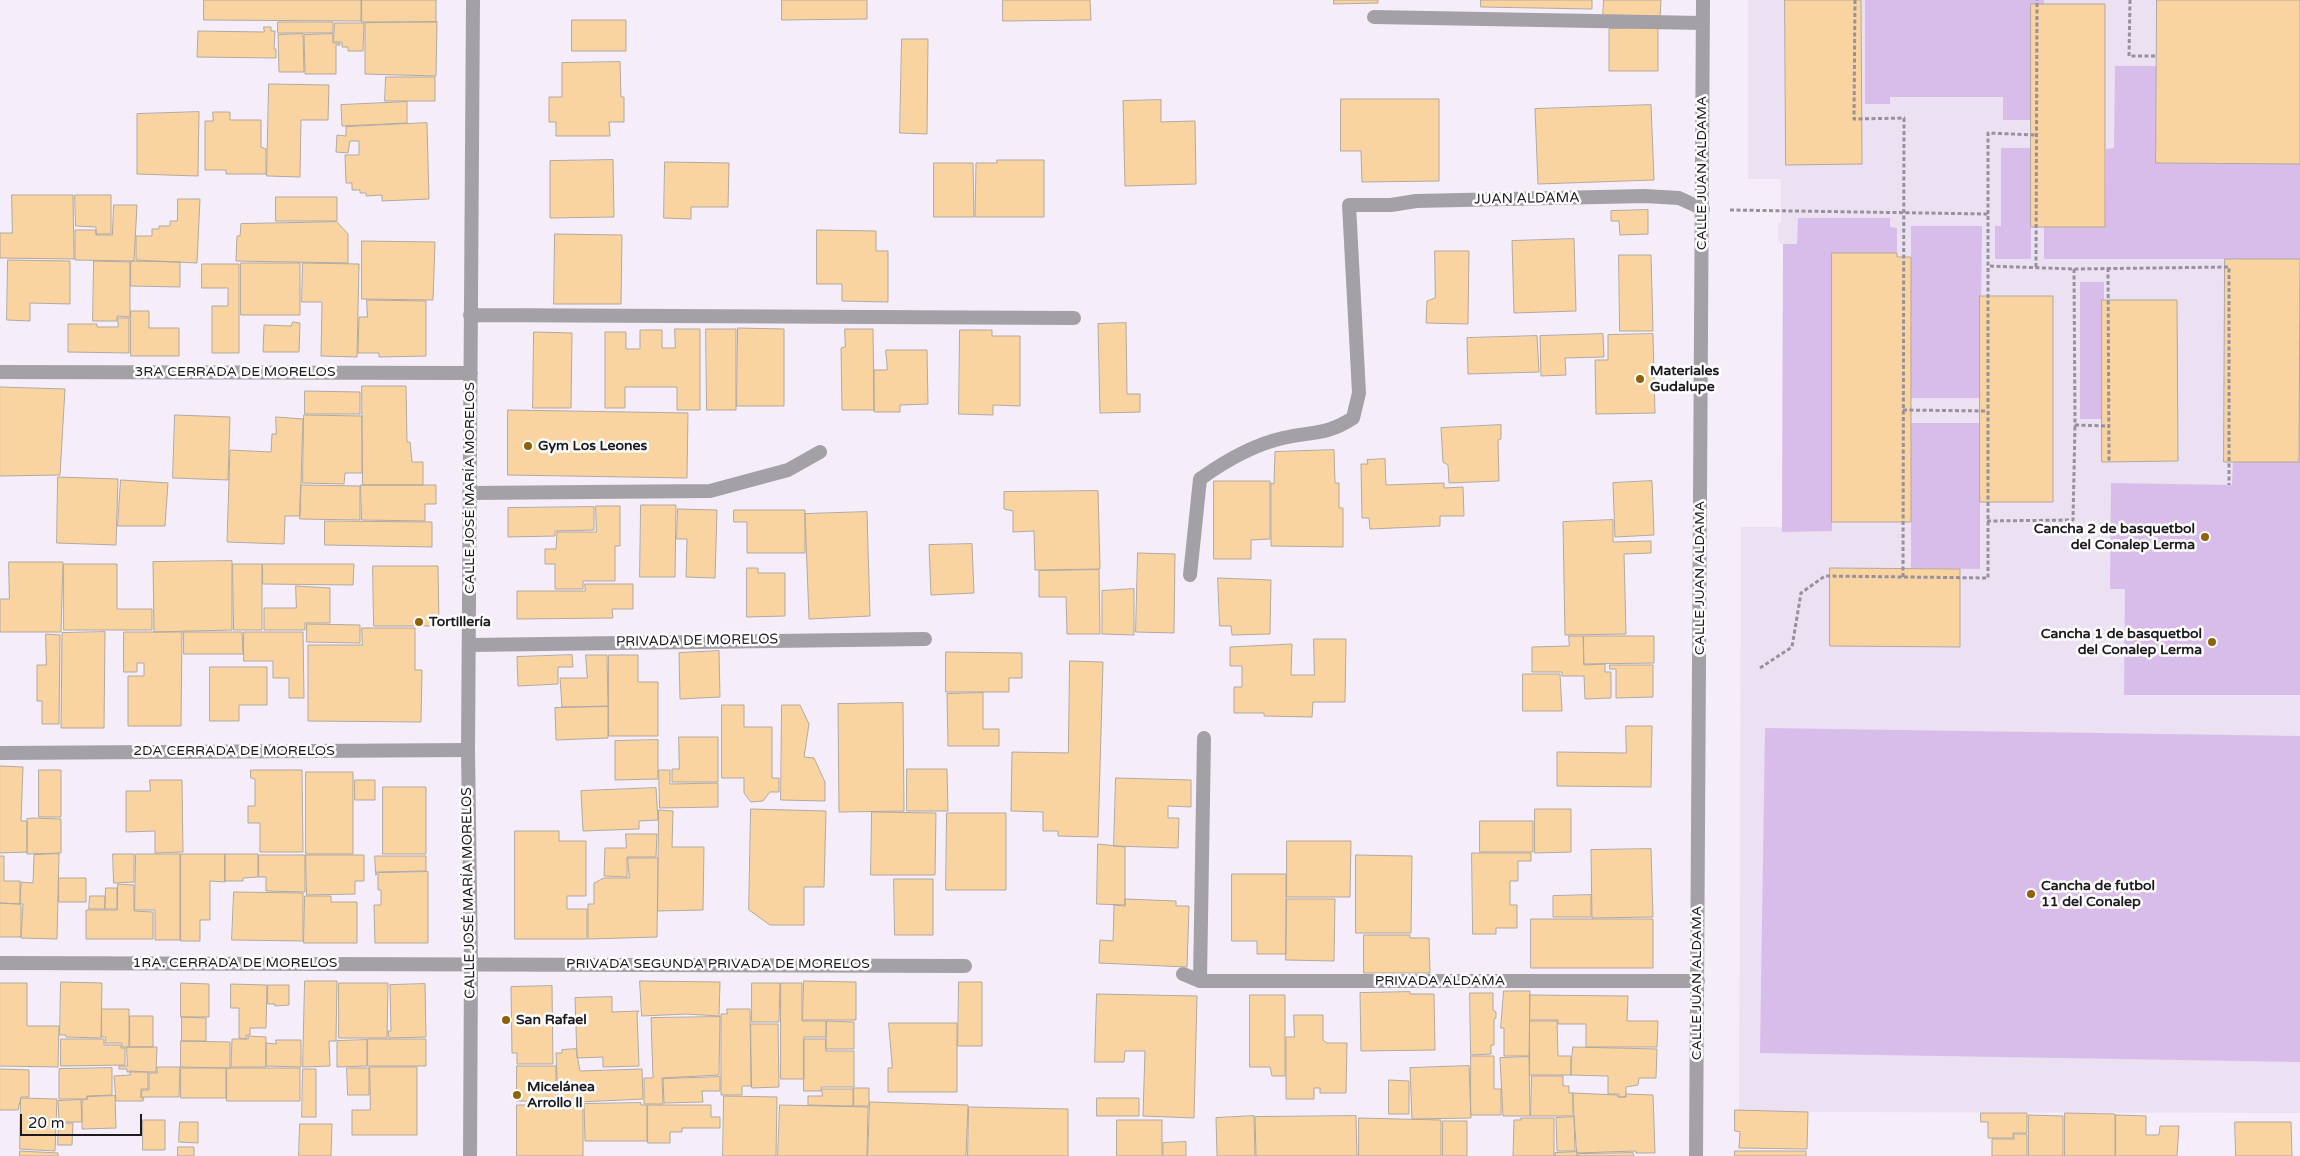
<!DOCTYPE html>
<html>
<head>
<meta charset="utf-8">
<style>
	body { margin:0 }
	#map { position:relative; width:2300px; height:1156px; overflow:hidden; background:#f5eefa; font-family:"Varela Round",sans-serif }
	canvas { display:block }
	.scale { position:absolute; left:20px; top:1114px; width:122px; height:22px; box-sizing:border-box; border:2px solid #1c1a1e; border-top:0; padding-left:6px; font-size:15px; line-height:18px; white-space:nowrap; color:#1c1a1e; -webkit-text-stroke:4px #fff; paint-order:stroke }
</style>
</head>
<body>
<div id="map">
<canvas width="2300" height="1156"></canvas>
<div class="scale">20 m</div>
</div>
<script>
const g = document.querySelector('canvas').getContext('2d');
g.lineJoin = 'round';
function fillPath(path, color) { g.fillStyle = color; g.fill(path, 'evenodd'); }
function stroke(path, color, width, dash) { g.strokeStyle = color; g.lineWidth = width; g.lineCap = dash ? 'butt' : 'round'; g.setLineDash(dash || []); g.stroke(path); }
function drawText(font, color, halo, rows, align = 'center') {
  g.font = font + ' "Varela Round",sans-serif'; g.lineWidth = 5; g.setLineDash([]); g.textBaseline = 'middle'; g.strokeStyle = halo; g.fillStyle = color; for (const [text, x, y, turn = 0] of rows) {
    g.save(); g.translate(x, y); g.rotate((+turn || 0) * Math.PI / 180); g.textAlign = isNaN(turn) ? turn : align; if (halo) g.strokeText(text, 0, 0); g.fillText(text, 0, 0); g.restore();
  }
}
const built = new Path2D(`
	M1748,0H2300V1113L1739,1112L1741,527H1782L1783,245L1778,242V223H1781V179H1748Z`);
const green = new Path2D(`
	M1865,0H2044V4H2031V120H2003V97H1890V104H1865Z
	M2115,66H2156V163L2300,164V259H2044V227H2105L2106,149L2114,148Z
	M2001,148H2031V259H1995V226H2001Z
	M1798,218H1890V227L1897,228V253H1832V531L1782,532L1783,244H1797Z
	M1911,226H1982L1980,398H1911Z
	M2080,282H2104V300L2102,301V419H2080Z
	M2300,325V695H2124L2125,589H2110L2111,483L2232,485L2233,461L2299,462Z
	M1911,423H1980V569L1911,568Z
	M1765,728L2300,736V1062L1760,1053Z`);
const building = new Path2D(`
	M204,0H361V21L204,20Z
	M362,0H436V22H362Z
	M782,0H867V19L782,20Z
	M1003,0H1090L1091,20L1003,21Z
	M1334,0H1378V3L1334,4Z
	M1481,0H1592V9L1481,7Z
	M1604,0H1661L1660,18L1603,17Z
	M1785,0H1861L1862,164L1786,165Z
	M2157,0H2300V164L2156,163Z
	M2031,4H2105V227H2031Z
	M572,20H626V51H572Z
	M278,22H333V33H278Z
	M437,22L436,76L365,74V23Z
	M335,23H364L363,51H348V47H342V42H334Z
	M264,27H271V31H275L274,49H276V58L197,57L198,31L264,32Z
	M1658,28V71H1609V29Z
	M303,34L304,72H279L278,35Z
	M333,34V43H340V45H336V74H305L304,35Z
	M902,39H928L927,134L900,133Z
	M620,62L621,97H624V122H609L610,136H556V122H549V97H562V63Z
	M386,77H435V101H385Z
	M269,84L329,85L328,120H301L300,177L267,176Z
	M1341,99H1439V181L1362,182L1361,151H1341Z
	M1161,100V122L1195,121L1196,184L1125,186L1123,101Z
	M407,102V123L342,126L341,105Z
	M1651,105L1654,180L1538,184L1535,109Z
	M199,112L198,176L137,174V114Z
	M213,112H230V120H261V147L266,149V174H226V170H205V121H213Z
	M427,123L429,199L382,201V195L366,196V193H360V190H352V183H346L345,155H359V141H350L348,153L336,152L337,135L346,136V127Z
	M613,160L614,217L550,218V161Z
	M997,160H1044V217H975L976,163H997Z
	M665,162L729,163L728,207H691V219L664,218Z
	M934,163H973L974,217H934Z
	M12,195H73L74,259L0,258V233H12Z
	M75,195H111V234H96V227L76,226Z
	M276,197H337V221H276Z
	M178,199H200L197,263L136,260V236H152V229H159V226H170V221H177Z
	M114,205H137L134,261L75,260V230H96V235H112Z
	M1648,210V234L1620,235L1619,221H1611V211Z
	M337,222L348,234V263L236,261L237,236H240L241,224Z
	M817,230L876,231V251H888V302L842,301V284H817Z
	M555,234L622,235L621,304H554Z
	M1574,239L1576,311L1514,313L1512,241Z
	M362,241L435,242L433,300L362,299Z
	M1435,251H1469L1468,324L1426,323L1427,301L1435,298Z
	M1832,253H1897V257H1911V522H1832Z
	M1619,255H1651L1653,331H1620Z
	M2225,259H2300L2299,462H2224Z
	M8,260L70,261V304L30,303V321L7,320Z
	M94,261L130,262V317L117,316V321H93Z
	M131,261L180,262V287L131,286Z
	M241,263H300V315H241Z
	M303,263L359,264L357,357L321,356L322,302H302Z
	M202,264H239V353H212V306H228V288H202Z
	M1980,296H2053V502H1980Z
	M367,300L426,301V356L379,357V353H358L359,317H367Z
	M2102,300H2177L2178,461L2102,462Z
	M131,311H149V328H179V356H131Z
	M118,318H129V353L68,352V324H97V327H118Z
	M293,322L300,323L299,352H263L264,325L291,326Z
	M1126,323L1127,394H1140V412L1100,413L1098,324Z
	M738,328L784,329V406H737Z
	M675,329H700V410H677V387H625V408H605V332H626V349H640V330H662V348H675Z
	M706,329H736V410H707Z
	M845,329H873L874,410H842L841,348L845,347Z
	M960,330H992V336H1020V406L993,405V415L959,414Z
	M534,332L572,333L571,408H533Z
	M1603,334L1604,357L1565,358L1566,375L1541,376L1540,336Z
	M1653,334L1655,413L1596,414L1595,360H1608V335Z
	M1537,336L1539,372L1468,374L1467,338Z
	M886,350H927L928,404L900,405V412H874V370H887Z
	M362,386H406L407,442H410L412,462H423V485H363Z
	M0,387L65,389L60,475L0,476Z
	M305,391L360,392V414H305Z
	M508,410L688,413L687,478L508,475Z
	M175,415L230,417L228,480L173,478Z
	M304,415L362,416V473H345L344,484L303,483Z
	M276,417L303,419L300,516H285L284,544L227,542L230,450L271,452L272,434H276Z
	M1501,425V439L1498,440L1499,481L1449,483L1448,465L1443,462L1441,428Z
	M1334,450L1335,483H1339V508H1343V547L1271,546V483L1274,484L1275,452Z
	M1385,459L1386,485L1444,483V488L1463,487L1464,516H1440V526L1370,529L1369,518H1362L1361,464H1368L1367,460Z
	M58,477L118,479L116,545L57,543Z
	M121,480L168,483L165,526H118Z
	M1214,481H1270V539L1251,540V559H1214Z
	M1652,481L1654,535L1615,537L1613,483Z
	M301,485L360,486V520L300,519Z
	M361,485H436V504H425V521L362,520Z
	M1098,491L1100,569L1035,570L1034,531L1013,532V511L1004,509V492Z
	M641,505H676L675,577H640Z
	M596,506H620V546H615V581H583V589H555V564H545V549H556L557,532H596Z
	M594,507V530L555,531V536L508,537V508Z
	M678,509L717,510L715,578L686,577L687,539H677Z
	M734,510H805V553H747V522H734Z
	M867,512L870,616L809,619L805,514Z
	M1613,520V542L1651,541V553L1624,554L1626,634L1565,635L1563,522Z
	M325,521L432,522V547L325,545Z
	M972,544L974,593L931,595L929,545Z
	M1138,553L1175,554L1174,633L1136,632Z
	M232,561V630L154,632L153,562Z
	M9,562H63L61,632H0V599H9Z
	M64,564H117V609H152V630H64Z
	M233,564H262V630H234Z
	M263,564H354L353,585L263,584Z
	M373,566H438L439,626H374Z
	M747,568H758V573H785V616L747,617Z
	M1830,568L1960,569V647L1830,646Z
	M1099,570L1100,634H1067L1066,597H1039V571Z
	M1218,578L1271,580L1270,634L1232,635L1231,626H1220Z
	M585,584H633V609H612L613,618L517,619V591H585Z
	M296,586L330,588V623H305V630H264V608H296Z
	M1134,589V635L1102,634V591Z
	M307,624L360,625V643L307,642Z
	M362,628H415V670H422L421,722L308,721V645H362Z
	M105,632L104,728H61L62,633Z
	M124,632H182L181,726H128V676H144V663H137V672H124Z
	M184,632H242L243,654H184Z
	M244,632H303L304,698H289V678H273V661H244Z
	M46,634L60,635L59,724H42V701H37V665H46Z
	M1569,636H1583L1584,665L1605,664V672H1611V698L1585,699L1584,676H1562V672H1532V647L1569,646Z
	M1584,636H1654V663L1584,664Z
	M1314,639H1346L1345,702H1313L1312,717L1264,716V713H1234V687H1242V666H1230V647L1292,644L1291,675H1314Z
	M719,651L720,697L680,699L679,653Z
	M946,652L1022,653V678H1009V692H946Z
	M572,655L573,667H558V684L518,686L517,657Z
	M586,655H607L608,706L562,707L560,678H587Z
	M609,655H638V682H658V736H609Z
	M1070,661L1103,662L1098,837L1058,836V831H1043V812L1011,811L1012,752L1068,753Z
	M1610,665H1653V697L1616,698V669H1610Z
	M210,667H267V705H239V721H210Z
	M1523,674H1560L1562,711H1523Z
	M983,693V729H999V746H948L947,694Z
	M903,703L904,811L839,812L838,704Z
	M722,705H744V727H772V778H779V792H770L763,801L751,802L744,793V778H722Z
	M782,705H800L809,724L804,757L814,758L825,782V801L781,800Z
	M608,707V738L556,740L555,708Z
	M1626,726H1652L1651,787L1557,786V752L1626,753Z
	M679,737H718V782H672V769H679Z
	M658,740V779L615,780V741Z
	M0,766L23,767L21,821H27V852L0,853Z
	M907,769H947L948,811H907Z
	M39,770H61V817H39Z
	M251,770H302L303,852H260V823H248V806H255V779L251,778Z
	M659,770H670V784L718,783V807L660,808Z
	M306,772H353V854H306Z
	M1116,778L1191,780V807L1168,806V818H1179L1178,848L1114,846Z
	M150,780H182L183,852L155,853V831L126,832V791H150Z
	M355,780H375V800H355Z
	M383,787H426V854H383Z
	M656,788L658,820L639,821V829L583,831L581,791Z
	M751,809L826,811L824,887H804V925H770L749,910Z
	M1535,809H1571V852L1535,853Z
	M659,810L673,811L672,847H704L703,910L658,911Z
	M872,812L936,813L935,875H871Z
	M947,813H1006V890H946Z
	M34,818L61,819V853L27,854V819Z
	M1480,821H1533V852H1480Z
	M515,831H559V841H586V896H567V909H587V939H515Z
	M626,834H657L656,857H627V877L604,876L605,848H626Z
	M1287,841H1351L1350,897H1287Z
	M1098,844L1125,847V905L1097,904Z
	M1651,849L1653,917L1592,918L1591,850Z
	M1472,853H1531V861H1518V881H1510V905H1517V928H1496V934H1473Z
	M59,854L57,939L21,938L23,904H20L21,882L33,883L34,855Z
	M113,854H134V882L114,883Z
	M136,854H180V940H155V910H135Z
	M181,854H225V882L210,881V920H200V941H181Z
	M225,854H258V877L243,878V881H225Z
	M259,855H305V892L266,891V877H259Z
	M306,855H364V881H355V894L307,895Z
	M1356,855L1412,856L1411,933H1356Z
	M0,856H4V881H20V904L0,903Z
	M375,856H426V871L377,872L376,875Z
	M628,858H658L657,937L588,939V904H594V883L604,878H629Z
	M428,872V943H375L374,905H381V890H378V873Z
	M1232,874H1286V954H1257V941H1232Z
	M59,878H86V902H59Z
	M894,879H933V935H895Z
	M118,884L134,885V911L153,912V939H86V910H117Z
	M106,888H117V909H105Z
	M234,892L303,893V941L232,940Z
	M1591,895V917H1553V896Z
	M90,896H105V909H89Z
	M305,896H331V902H357V943H304Z
	M1125,899L1176,901V906H1189L1187,967L1099,963L1100,940L1113,941L1114,905L1125,906Z
	M1287,899H1335L1334,961L1286,960Z
	M0,903L19,904L21,906V937H0Z
	M1531,919H1653V968H1531Z
	M1364,935H1410V938H1429L1430,973H1364Z
	M305,981H337L336,1041H329L330,1066L303,1067Z
	M640,981L720,982L719,1016L686,1014L642,1016Z
	M804,981L856,982V1020H803Z
	M61,982L102,983L101,1038L66,1037V1035H60Z
	M959,982H982V1046H958Z
	M0,983H27V1026H59L58,1067L0,1066Z
	M181,983L209,984V1017H181Z
	M339,983H388L387,1038H339Z
	M752,983H780L779,1022H752Z
	M781,983H802V1021H826V1037H804V1079H781Z
	M231,984L267,985L266,1028H250V1035H246V1039L239,1038V1008H231Z
	M425,984L426,1037L389,1038L388,1031H391L390,985Z
	M268,985H289V1005L275,1006V1004H268Z
	M552,986L553,1064H517V1053H512L511,987Z
	M1504,991H1530L1529,1056H1504V1028H1501Z
	M1410,992V994H1434L1435,1050L1361,1051L1360,993Z
	M1470,993H1493V1010L1496,1012V1018L1494,1019V1045H1491V1054L1471,1055Z
	M1097,994L1197,996L1194,1118L1143,1116L1145,1051H1125L1124,1062H1095Z
	M1250,995H1285V1076H1272L1270,1067H1250Z
	M1530,995L1628,996L1627,1021H1658L1657,1047H1586V1024H1558V1020H1530Z
	M612,997V1012L639,1011L637,1013L639,1066L603,1067V1057L577,1058L575,998Z
	M102,1009H129V1047H122V1043H105L106,1037H102Z
	M727,1009H750L751,1086H742V1095H721V1014H727Z
	M1294,1015H1323V1040L1327,1043H1347L1346,1093H1320V1088H1314V1099H1286V1037H1294Z
	M130,1016H153V1047H130Z
	M182,1017L206,1018V1041H182Z
	M720,1017L719,1075L662,1078L663,1104H644V1078H653L651,1018Z
	M827,1021L854,1022V1049H826Z
	M1530,1021H1557L1558,1056H1571V1075H1530Z
	M889,1023H957V1092H888V1068H892Z
	M751,1024H778L779,1087L752,1088Z
	M248,1036L266,1037V1067H231L232,1039H248Z
	M61,1039H104V1045H121V1048H125V1065L61,1066Z
	M368,1039H426V1066H368Z
	M804,1039H826V1051H854V1087H821V1091H804Z
	M276,1040H301V1067L266,1066V1043L276,1044Z
	M367,1040V1066L337,1067V1041Z
	M181,1041L230,1042V1068L181,1067Z
	M127,1047H157L156,1072H127V1069H119V1066H127Z
	M1573,1047L1657,1049L1656,1078H1639L1638,1085L1626,1087V1097H1619V1094H1608V1076L1571,1075Z
	M576,1049L580,1071L642,1069L643,1099L558,1103L556,1053H562V1050Z
	M1471,1056H1494V1089H1501V1115H1471Z
	M1529,1057L1530,1116H1503L1500,1058Z
	M517,1066H556V1101H517Z
	M1469,1066L1471,1118L1412,1119L1410,1068Z
	M157,1067H180L179,1097H141L142,1090H149V1073H157Z
	M370,1067H417V1135H352V1110H370Z
	M112,1068V1095L87,1096V1099H59V1069Z
	M181,1068H226V1098H181Z
	M227,1068H300V1101H227Z
	M347,1068H369V1095H348Z
	M0,1069L29,1070V1097H21L18,1110H0Z
	M303,1069H316V1117H302Z
	M130,1071L148,1072V1089H141V1098H144L143,1101H116L114,1076L130,1075Z
	M1532,1076H1563V1086H1569V1093H1573V1116H1531Z
	M720,1077V1091H702L703,1102L664,1103L663,1079Z
	M1389,1080L1409,1081V1114H1389Z
	M854,1088H869V1106H854Z
	M822,1089H853V1106L808,1105V1096H822Z
	M1573,1093L1617,1095L1618,1097H1625L1626,1094L1653,1095L1655,1153H1636V1151L1577,1153Z
	M115,1096L116,1128L82,1129V1100L88,1099L87,1097Z
	M724,1096L777,1097L776,1156H723Z
	M21,1098L57,1099L55,1151L20,1149Z
	M1097,1098H1139V1116H1097Z
	M81,1100L82,1122H59L58,1101Z
	M870,1102L968,1105L966,1156H868Z
	M641,1103V1105H647V1141H585L584,1104Z
	M517,1105H583V1156H517Z
	M648,1105H711V1117H720V1128H682V1132H670V1143H648Z
	M780,1105L868,1107L867,1156H778Z
	M969,1107L1068,1109V1156H968Z
	M1735,1110L1808,1112L1807,1149L1739,1148L1740,1132L1735,1131Z
	M1981,1113H2027V1133H2013V1138H1988V1122H1981Z
	M2065,1113L2115,1114V1156H2065Z
	M2029,1115L2063,1116V1156H2029Z
	M2116,1115L2146,1116V1135H2159L2160,1126H2179L2177,1156H2116Z
	M1254,1116L1255,1156H1217L1216,1118Z
	M1356,1116L1357,1156H1256L1255,1117Z
	M1574,1117L1575,1151H1557L1556,1118Z
	M1359,1118L1441,1120V1156H1359Z
	M1521,1118H1554V1156H1513L1514,1120H1521Z
	M143,1120H165V1150H143Z
	M1117,1120H1162V1156H1117Z
	M1443,1121H1467V1156H1443Z
	M180,1122H198V1143L179,1142Z
	M2235,1122H2291L2292,1156H2236Z
	M59,1123H73L72,1145H58Z
	M300,1124H332L331,1156H299Z
	M2014,1134H2027V1156H1992V1139H2014Z
	M1186,1142V1156H1163V1143Z
	M178,1147H194V1156H178Z
	M20,1151L58,1153V1156H20Z
	M1735,1151H1806V1156H1735Z
	M1577,1152V1156H1555V1153Z
	M1633,1153L1634,1156H1578V1154Z`);
const path = new Path2D(`
	M1855,0L1854,119L1904,118L1903,578
	M2130,0L2129,56H2156
	M1730,210L1988,214V266L2074,269L2229,267V485
	M1988,214V133L2036,135
	M2036,267L2037,0
	M2108,268L2109,462
	M2074,269L2075,425L2109,426
	M1903,410L1987,411
	M1987,521L2073,520L2075,425
	M1760,668L1792,647L1801,593L1825,576L1988,578V266`);
const service = new Path2D(`
	M0,753L468,750`);
const minor = new Path2D(`
	M1374,17L1703,23
	M470,315L1074,318
	M0,372L471,373
	M469,493L710,491L788,470L820,452
	M1190,575L1200,479C1225,461 1252,445 1283,438C1312,431 1325,436 1353,418L1359,393L1349,205H1391L1416,201L1645,196L1679,198L1703,209
	M469,645L925,639
	M0,963L965,966
	M1183,974L1200,981H1698
	M1200,981L1204,738
	M470,1156L471,963L468,750L473,0
	M1696,1156L1703,0`);
const markers = [
	[1640,379,5,"#8f6109"],
	[528,446,5,"#8f6109"],
	[2205,537,5,"#8f6109"],
	[419,622,5,"#8f6109"],
	[2212,642,5,"#8f6109"],
	[2031,894,5,"#8f6109"],
	[506,1020,5,"#8f6109"],
	[517,1095,5,"#8f6109"]
];
const streetNames = [
	["CALLE JUAN ALDAMA",1702,173,-90],
	["JUAN ALDAMA",1527,199,-1],
	["3RA CERRADA DE MORELOS",235,372],
	["CALLE JOSÉ MARÍA MORELOS",470,488,-90],
	["CALLE JUAN ALDAMA",1700,578,-90],
	["PRIVADA DE MORELOS",697,641,-1],
	["2DA CERRADA DE MORELOS",234,751],
	["CALLE JOSÉ MARÍA MORELOS",469,893,-91],
	["1RA. CERRADA DE MORELOS",235,963],
	["PRIVADA SEGUNDA PRIVADA DE MORELOS",718,964],
	["PRIVADA ALDAMA",1440,981],
	["CALLE JUAN ALDAMA",1697,983,-90]
];
const poiNames = [
	["Materiales",1650,371],
	["Gudalupe",1650,387],
	["Gym Los Leones",538,446],
	["Cancha 2 de basquetbol",2195,529,"right"],
	["del Conalep Lerma",2195,545,"right"],
	["Tortillería",429,622],
	["Cancha 1 de basquetbol",2202,634,"right"],
	["del Conalep Lerma",2202,650,"right"],
	["Cancha de futbol",2041,886],
	["11 del Conalep",2041,902],
	["San Rafael",516,1020],
	["Micelánea",527,1087],
	["Arrollo ll",527,1103]
];
fillPath(built, '#ece1f3');
fillPath(green, '#d8bce9');
fillPath(building, '#f9d4a1');
stroke(building, '#b1a99f', 1);
stroke(path, '#96919a', 3, [4, 2.5]);
stroke(service, '#a4a1a6', 14);
stroke(minor, '#a4a1a6', 14);
for (const [x, y, r, color] of markers) { const dot = new Path2D(); dot.arc(x, y, r, 0, 2 * Math.PI); g.fillStyle = color; g.fill(dot); stroke(dot, '#fff', 2); }
drawText('14px', '#1c1a1e', '#fff', streetNames);
drawText('bold 14px', '#1c1a1e', '#fff', poiNames, 'left');
</script>
</body>
</html>
